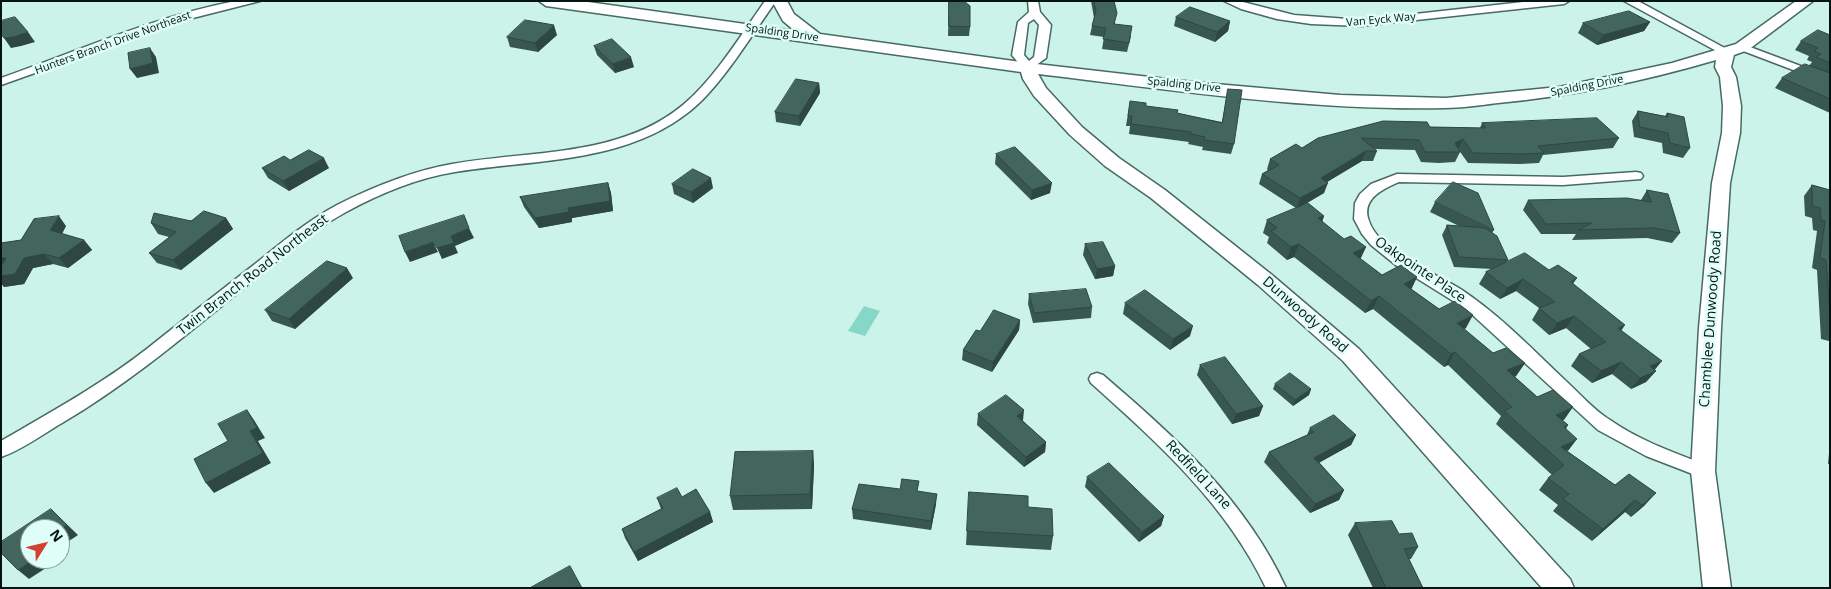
<!DOCTYPE html>
<html>
<head>
<meta charset="utf-8">
<style>
	body { margin:0 }
	#map { position:relative; width:1831px; height:589px; overflow:hidden; background:#ccf3ea; font-family:"Open Sans",sans-serif }
	canvas { display:block }
	.frame { position:absolute; inset:0; border:2px solid #071512; pointer-events:none }
	.north { position:absolute; left:20px; top:519px; width:50px; height:50px; box-sizing:border-box; background:#dffef7; border:1px solid #89a19b; border-radius:50%; rotate:54deg; font-size:14px; font-weight:700; line-height:20px; text-align:center; color:#071512 }
	.north::after { content:''; display:block; margin:auto; width:18px; height:22px; background:#d04331; clip-path:polygon(50% 0,100% 100%,50% 72%,0 100%) }
</style>
</head>
<body>
<div id="map">
<canvas width="1831" height="589"></canvas>
<div class="frame"></div>
<div class="north">N</div>
</div>
<script>
const g = document.querySelector('canvas').getContext('2d');
g.lineJoin = 'round';
function fillPath(path, color) { g.fillStyle = color; g.fill(path, 'evenodd'); }
function stroke(path, color, width, dash) { g.strokeStyle = color; g.lineWidth = width; g.lineCap = dash ? 'butt' : 'round'; g.setLineDash(dash || []); g.stroke(path); }
function drawText(font, color, halo, rows, align = 'center') {
  g.font = font + ' "Open Sans",sans-serif'; g.lineWidth = 5; g.setLineDash([]); g.textBaseline = 'middle'; g.strokeStyle = halo; g.fillStyle = color; for (const [text, x, y, turn = 0] of rows) {
    g.save(); g.translate(x, y); g.rotate((+turn || 0) * Math.PI / 180); g.textAlign = isNaN(turn) ? turn : align; if (halo) g.strokeText(text, 0, 0); g.fillText(text, 0, 0); g.restore();
  }
}
const green = new Path2D(`
	M864,306L880,311L865,336L848,331Z`);
const street = new Path2D(`
	M236,1H260L181,21L1,85V78C78,51 156,16 236,1Z
	M765,1H776C753,33 720,88 690,111C624,164 534,159 455,172C417,178 379,194 346,212C309,232 278,261 245,287C186,335 128,384 62,423C43,434 22,450 1,457V441C51,412 102,384 148,348C183,320 219,292 255,264C281,243 307,221 337,205C373,187 412,171 452,164C530,150 619,158 683,105C715,78 741,35 765,1Z
	M1028,1H1038L1040,12L1051,25L1046,58L1028,71L1024,70L1012,55L1018,22L1029,12ZM1034,19L1039,25L1034,57L1029,61L1024,55L1028,23Z
	M1224,1H1239L1294,15L1361,20L1532,1H1569L1564,4L1361,26L1311,24L1277,19L1241,9Z
	M1624,1H1638L1732,52L1726,55L1722,54Z
	M1742,44L1830,77V84L1738,49V45Z
	M1636,172L1641,173L1643,176L1641,179L1563,185L1399,182C1383,189 1363,198 1368,218C1376,251 1436,273 1462,290C1501,316 1534,351 1567,382C1581,395 1594,410 1610,420C1640,441 1675,453 1709,466L1712,471L1709,476L1703,478L1646,456L1598,430L1466,309L1397,266L1371,245L1362,234L1354,219L1355,203L1360,194L1371,184L1397,174L1563,177Z
	M1097,373L1103,375C1175,437 1245,499 1286,588H1266C1226,504 1159,444 1091,383L1089,379L1091,375Z`);
const secondary = new Path2D(`
	M539,1H581L795,31L783,21L772,1H787L794,14L820,34L1028,63L1193,82L1340,95L1446,98L1559,87L1672,63L1736,44L1796,1H1813L1748,50L1734,55L1731,67L1736,77L1741,106L1740,133L1730,183L1721,328L1715,471L1731,588H1703L1691,471L1699,328L1712,183L1722,133L1723,106L1720,77L1715,67L1716,60C1645,81 1572,96 1498,103C1480,105 1462,108 1445,108C1309,111 1172,90 1038,74L1046,88L1082,127L1119,158L1165,190L1272,275L1359,349L1570,579L1574,588H1542L1343,361L1258,285L1151,198L1105,166L1070,135L1034,96L1023,79L1021,72L546,6Z`);
const wall = new Path2D(`
	M949,1L970,27L969,36H948Z
	M1091,1H1114L1115,24L1131,36L1127,52L1102,49L1104,37L1090,35L1092,26L1094,18Z
	M1176,17L1230,21L1228,31L1215,42L1174,26Z
	M1650,22L1644,31L1597,45L1578,33L1583,23Z
	M557,35L538,52L510,47L507,37Z
	M1830,35V113L1775,88L1782,78L1809,66L1812,62L1807,60L1809,56L1795,50L1801,41Z
	M594,46L634,67L615,73L597,55Z
	M819,83L820,93L800,126L776,122L775,112Z
	M1228,89L1234,144L1231,154L1202,150L1203,147L1188,144L1189,142L1129,134L1130,126H1126L1130,101L1146,106L1177,113L1222,122Z
	M1638,111L1665,116L1667,113L1690,148L1683,158L1663,153L1662,143L1634,137L1632,121Z
	M1482,123L1619,138L1613,148L1543,155L1539,163L1520,164L1468,163L1458,149L1460,152L1455,162L1439,163L1421,162L1415,150L1374,149L1377,151L1373,161H1362L1327,182L1324,193L1303,205L1324,216L1322,222L1344,239L1366,247L1360,259L1382,275L1417,277L1411,289L1466,328L1464,329L1493,353L1525,363L1516,376L1515,377L1564,420H1562L1568,425L1566,429L1567,451L1615,485L1645,505L1631,517L1625,512L1592,541L1553,511L1558,505L1539,490L1548,478L1552,475L1496,424L1501,416L1448,365L1444,367L1373,309L1365,313L1294,257L1287,260L1267,243L1269,237L1263,233L1267,220L1296,208L1259,184L1262,174L1268,170L1267,169L1270,159L1302,148L1430,127L1480,128Z
	M996,154L1050,193L1031,200L995,164Z
	M290,160L329,168L289,191L268,178L262,168Z
	M608,183L611,193L613,211L572,218V222L539,228L524,207L520,197Z
	M672,184L713,188L693,203L674,194Z
	M1812,185L1830,190V387L1829,341L1821,339L1817,270L1812,268L1817,231L1813,230L1812,218L1805,216L1804,196Z
	M1647,190L1680,233L1672,243L1647,238L1572,240L1576,234H1541L1523,210L1528,200H1641Z
	M1435,202L1494,230L1492,233L1508,260L1506,263L1549,270L1577,278L1573,284L1621,330L1656,371L1646,382L1631,389L1612,374L1592,383L1571,366L1579,354L1591,349L1566,328L1549,335L1532,320L1539,308L1516,291L1500,299L1479,284L1486,272L1492,269L1454,267L1442,235L1447,225L1459,226L1430,212Z
	M226,218L233,229L181,270L157,263L149,253L169,237L158,234L151,223Z
	M66,226L62,234L84,240L92,250L68,268L53,264L33,268L24,284L4,287L1,283V243L21,240Z
	M1085,244L1115,266L1113,276L1095,279L1083,255Z
	M353,278L295,329L272,321L265,310Z
	M1029,294L1092,307L1091,318L1033,323L1028,304Z
	M1125,303L1190,336L1170,350L1123,314Z
	M1020,320L1019,330L992,372L962,360L963,350L980,331Z
	M1200,365L1263,406L1259,416L1232,424L1197,375Z
	M1275,384L1311,389L1309,395L1293,406L1273,389Z
	M978,414L1023,421L1046,442L1045,452L1024,467L977,425Z
	M1310,428L1356,435L1351,445L1319,462L1344,490L1339,500L1310,513L1264,462L1269,452L1307,435Z
	M1830,443V464H1828Z
	M813,451L814,466L812,509L733,510L730,496Z
	M1087,477L1164,516L1161,526L1139,542L1085,487Z
	M919,491L936,504L931,530L853,519L852,509Z
	M969,492L1028,507L1053,536L1051,550L966,545Z
	M682,497L710,512L713,522L638,561L625,538L622,529L661,509L657,498Z
	M1355,523L1399,534L1418,547L1411,559H1409L1423,588H1373L1348,535Z`);
const shadedWall = new Path2D(`
	M1230,21L1228,31L1215,42L1217,32Z
	M1650,22L1644,31L1597,45L1603,35Z
	M554,25L557,35L538,52L535,43Z
	M28,32L35,42L21,46L11,48L4,38Z
	M150,48L156,57L159,73L137,78L130,69Z
	M631,57L634,67L615,73L613,64Z
	M819,83L820,93L800,126L799,116Z
	M1463,139L1458,149L1451,153L1455,143Z
	M1366,151L1362,161L1317,188L1321,178Z
	M324,158L329,168L289,191L283,181Z
	M711,178L713,188L693,203L691,192Z
	M608,183L611,193L613,211L572,218V222L539,228L535,218L568,208Z
	M1052,183L1050,193L1031,200L1032,190Z
	M1328,183L1324,193L1297,209L1300,198Z
	M59,216L66,226L58,240L50,230Z
	M1324,216L1320,228L1318,218Z
	M226,218L233,229L181,270L173,260Z
	M469,228L474,238L455,246L458,253L442,259L437,248L451,236Z
	M84,240L92,250L68,268L59,258Z
	M433,242L438,252L410,262L405,252Z
	M1299,244L1294,257L1287,260L1291,247Z
	M1366,247L1360,260L1353,253Z
	M44,254L53,264L33,268L24,284L4,287L1,283V276L24,258Z
	M1,258H6L1,270Z
	M1115,266L1113,276L1095,279L1097,269Z
	M347,268L353,278L295,329L289,319Z
	M1417,277L1411,290L1404,284Z
	M1523,279L1516,291L1500,299L1507,288Z
	M1379,296L1373,309L1365,313L1371,301Z
	M1473,315L1466,328L1450,336L1457,323Z
	M1574,316L1566,328L1549,335L1557,323Z
	M1020,320L1019,330L992,372L993,362Z
	M1625,325L1617,337L1618,328Z
	M1193,326L1190,336L1170,350L1173,339Z
	M1455,352L1448,365L1444,367L1451,354Z
	M1662,361L1653,372L1656,371L1646,382L1631,389L1650,366Z
	M1621,362L1612,374L1592,383L1601,371Z
	M1525,363L1516,376L1499,382L1507,370Z
	M1311,389L1309,395L1293,406L1295,400Z
	M1263,406L1259,416L1232,424L1236,414Z
	M1573,407L1564,420L1547,427L1556,415Z
	M247,410L254,420L265,438L258,441L271,463L214,493L206,483L250,431Z
	M1024,410L1023,421L1015,426L1017,416Z
	M1356,435L1351,445L1310,468L1314,458Z
	M1577,439L1568,451L1561,447Z
	M1046,442L1045,452L1024,467L1026,457Z
	M813,451L814,466L812,509L810,494Z
	M1344,490L1339,500L1310,513L1315,504Z
	M1656,493L1645,505L1631,517L1642,505Z
	M937,494L936,504L931,530V521Z
	M1635,500L1625,512L1592,541L1603,529Z
	M51,509L78,535L60,547V530Z
	M710,512L713,522L638,561L634,552Z
	M1164,516L1161,526L1139,542L1142,532Z
	M34,559H42L40,560L46,568L29,579L18,570Z`);
const building = new Path2D(`
	M949,1H964L970,6V27L949,26Z
	M1094,1H1114L1117,13L1114,24L1132,26L1129,43L1103,39L1106,28L1092,26L1096,11Z
	M1190,7L1230,21L1217,32L1176,17Z
	M1629,11L1650,22L1603,35L1583,23Z
	M15,17L28,32L14,37L4,38L1,34V21Z
	M525,20L554,25L535,43L507,37Z
	M1818,30L1830,35V63L1816,57L1821,54L1814,51L1818,48L1801,41Z
	M612,39L631,57L613,64L594,46Z
	M150,48L153,63L130,69L128,53Z
	M1805,64L1830,73V99L1782,78Z
	M796,79L819,83L799,116L775,112Z
	M1228,89L1242,90L1234,144L1204,140L1205,137L1191,134V132L1131,124L1132,116H1128L1130,101L1146,103V106L1178,110L1177,113L1222,123Z
	M1638,111L1668,117L1667,113L1684,117L1690,148L1670,143L1668,133L1640,127Z
	M1597,118L1619,138L1538,146L1544,153L1525,154L1473,153L1463,139L1455,143L1460,152H1425L1419,140L1361,138L1377,151H1366L1321,178L1328,183L1300,198L1262,174L1279,165L1270,159L1296,144L1302,148L1318,138L1383,121L1427,122L1430,127L1486,128L1482,123Z
	M1015,147L1052,183L1032,190L996,154Z
	M309,150L324,158L283,181L262,168L284,156L290,160Z
	M693,169L711,178L691,192L672,184Z
	M1453,182L1478,193L1494,230L1435,202Z
	M608,183L610,201L568,208L569,212L535,218L520,197Z
	M1812,185L1830,190V315L1826,260L1820,258L1825,221L1821,220L1820,208L1813,206Z
	M1647,190L1668,194L1680,233L1654,228L1578,230L1592,223L1546,224L1528,200L1627,198L1651,202Z
	M1308,203L1324,216L1318,218L1344,239L1351,236L1366,247L1353,253L1382,275L1401,265L1417,277L1404,284L1439,309L1455,301L1473,315L1457,323L1493,353L1506,348L1525,363L1507,370L1537,397L1553,390L1573,407L1556,415L1568,425L1564,427L1577,439L1561,447L1615,485L1629,474L1656,493L1642,505L1635,500L1603,529L1563,499L1569,494L1548,478L1564,465L1504,411L1512,407L1455,352L1451,354L1379,296L1371,301L1299,244L1291,247L1271,231L1277,228L1267,220Z
	M204,211L226,218L173,260L149,253L176,232L151,223L154,213L191,221Z
	M464,215L469,228L451,236L454,243L437,248L433,242L405,252L399,236Z
	M59,216L50,230L84,240L59,258L44,254L24,258L15,274L1,276V266L6,258H1V243L21,240L34,219Z
	M1447,225L1485,228L1497,236L1508,260L1459,257Z
	M1103,242L1115,266L1097,269L1085,244Z
	M1525,253L1549,270L1558,265L1577,278L1571,282L1625,325L1618,328L1662,361L1650,366L1656,371L1640,378L1621,362L1601,371L1579,354L1606,342L1574,316L1557,323L1539,308L1555,302L1523,279L1507,288L1486,272Z
	M327,261L347,268L289,319L265,310Z
	M1086,289L1092,307L1034,313L1029,294Z
	M1145,290L1193,326L1173,339L1125,303Z
	M994,310L1020,320L993,362L963,350L976,330L980,331Z
	M1225,357L1263,406L1236,414L1200,365Z
	M1290,373L1311,389L1295,400L1275,384Z
	M1006,395L1024,410L1017,416L1046,442L1026,457L978,414Z
	M247,410L257,428L250,431L263,453L206,483L194,459L228,441L218,424Z
	M1334,415L1356,435L1314,458L1344,490L1315,504L1269,452L1314,432L1310,428Z
	M813,451L810,494L730,496L735,452Z
	M1109,463L1164,516L1142,532L1087,477Z
	M902,479L919,481L917,491L937,494L931,521L852,509L859,484L900,489Z
	M677,488L682,497L696,489L710,512L634,552L622,529L663,508L657,498Z
	M969,492L1028,496V507L1052,509L1053,536L967,531Z
	M51,509L67,525L60,530V529H30V550L28,551L30,553V559H34L18,570L1,553V542Z
	M1392,521L1399,534L1412,533L1418,547L1404,549L1423,588H1386L1355,523Z
	M570,566L582,588H530Z`);
const farStreetnames = [
	["Van Eyck Way",1381,20,-5],
	["Spalding Drive",782,33,8],
	["Hunters Branch Drive Northeast",113,43,-20],
	["Spalding Drive",1184,85,6],
	["Spalding Drive",1587,86,-11]
];
const streetNames = [
	["Oakpointe Place",1420,270,34],
	["Twin Branch Road Northeast",253,275,-38],
	["Dunwoody Road",1305,315,41],
	["Chamblee Dunwoody Road",1711,319,-86],
	["Redfield Lane",1198,475,47]
];
fillPath(green, '#85d8c8');
stroke(street, '#476a62', 3);
stroke(secondary, '#476a62', 3);
fillPath(street, '#fff');
fillPath(secondary, '#fff');
fillPath(wall, '#395751');
fillPath(shadedWall, '#2e4742');
fillPath(building, '#42655e');
stroke(building, '#2e4742', 1);
drawText('11px', '#071512', '#dffef7', farStreetnames);
drawText('14px', '#071512', '#dffef7', streetNames);
</script>
</body>
</html>
